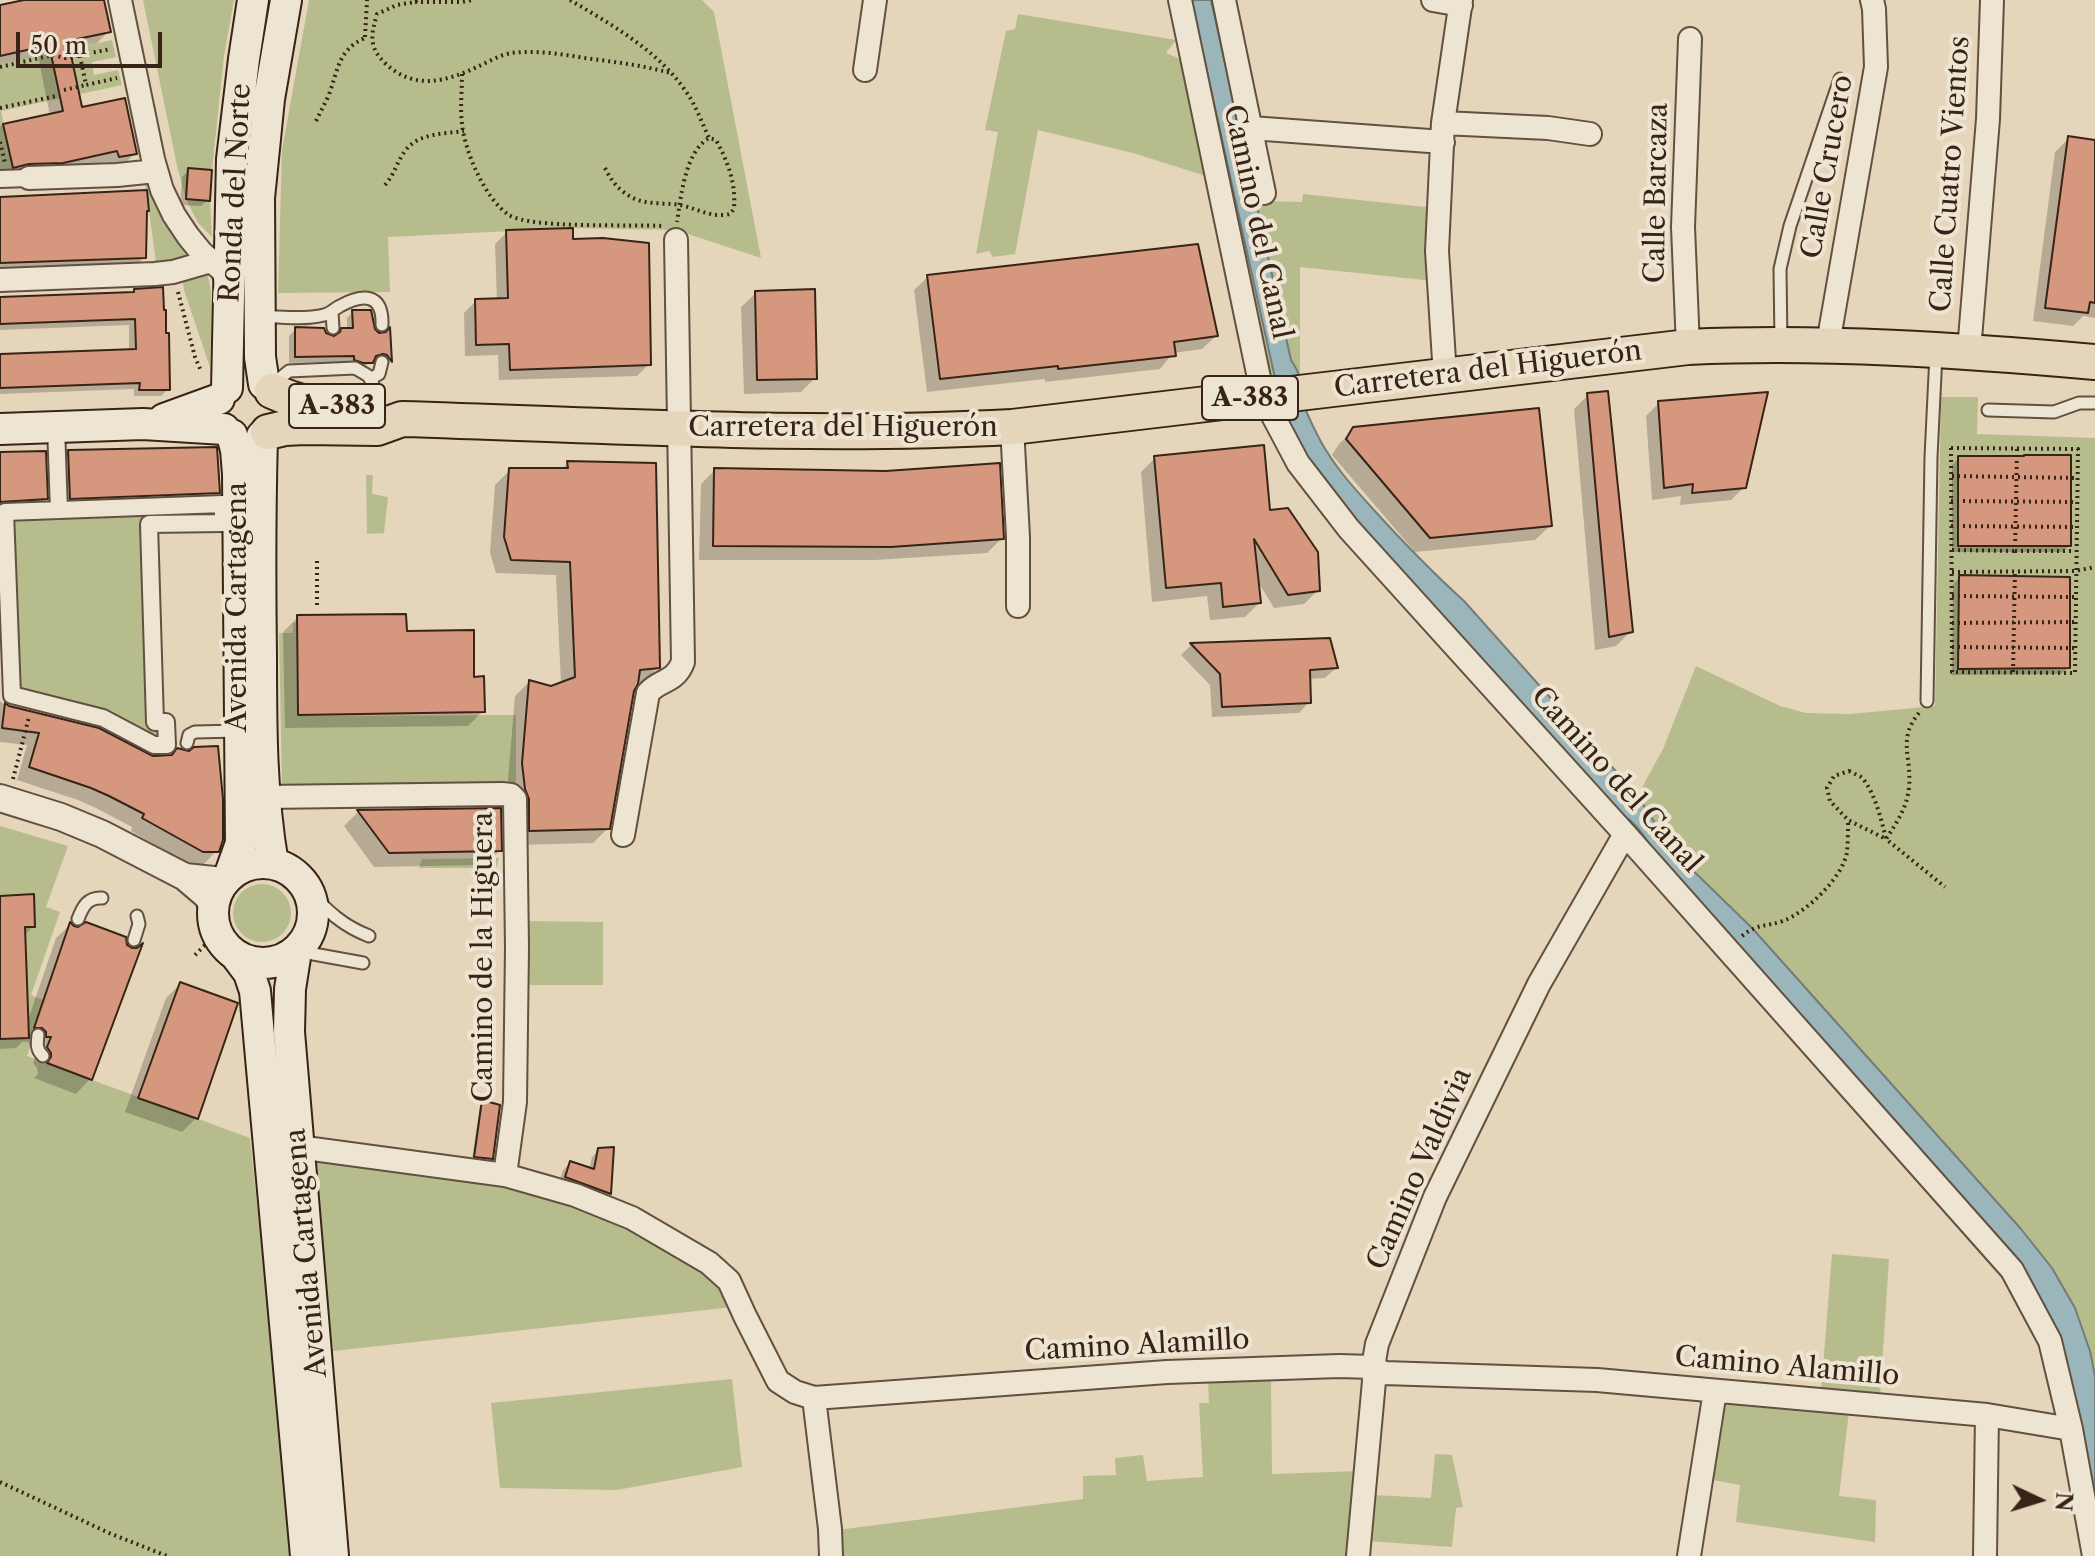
<!DOCTYPE html>
<html>
<head>
<meta charset="utf-8">
<style>
	body { margin:0 }
	#map { position:relative; width:2095px; height:1556px; overflow:hidden; background:#e5d5ba; font-family:"Libre Caslon Text",serif }
	canvas { display:block }
	.north { position:absolute; left:1999px; top:1460px; width:80px; height:80px; -webkit-text-stroke:6px #eee4d2; paint-order:stroke; rotate:94deg; font-size:22px; font-weight:700; line-height:32px; text-align:center; color:#372417 }
	.north::after { content:''; display:block; margin:auto; width:28px; height:36px; background:#372417; clip-path:polygon(50% 0,100% 100%,50% 72%,0 100%) }
	.scale { position:absolute; left:16px; top:32px; width:146px; height:36px; box-sizing:border-box; border:4px solid #372417; border-top:0; padding-left:10px; font-size:24px; line-height:28px; white-space:nowrap; color:#372417; -webkit-text-stroke:6px #eee4d2; paint-order:stroke }
</style>
</head>
<body>
<div id="map">
<canvas width="2095" height="1556"></canvas>
<div class="north">N</div>
<div class="scale">50 m</div>
</div>
<script>
const g = document.querySelector('canvas').getContext('2d');
g.lineJoin = 'round';
function fillPath(path, color) { g.fillStyle = color; g.fill(path, 'evenodd'); }
function stroke(path, color, width, dash) { g.strokeStyle = color; g.lineWidth = width; g.lineCap = dash ? 'butt' : 'round'; g.setLineDash(dash || []); g.stroke(path); }
function drawText(font, color, halo, rows, align = 'center') {
  g.font = font + ' "Libre Caslon Text",serif'; g.lineWidth = 8; g.setLineDash([]); g.textBaseline = 'middle'; g.strokeStyle = halo; g.fillStyle = color; for (const [text, x, y, turn = 0] of rows) {
    g.save(); g.translate(x, y); g.rotate((+turn || 0) * Math.PI / 180); g.textAlign = isNaN(turn) ? turn : align; if (halo) g.strokeText(text, 0, 0); g.fillText(text, 0, 0); g.restore();
  }
}
const green = new Path2D(`
	M143,0H234L224,56L212,170L189,168L210,201L212,237L198,223L186,199L177,166Z
	M309,0H702L714,12L761,258L676,230L573,228L388,237L390,292L278,293L282,150Z
	M1185,0H1211L1256,201L1302,202L1303,194L1434,208V281L1300,267V374L1281,376L1268,381L1266,377L1267,361Z
	M1018,14L1176,40L1166,53L1183,60L1209,177L1133,153L1038,130L1015,254L993,257L989,251L976,254L998,132L985,130L1006,31L1015,29Z
	M112,40L116,57L92,62L94,75L118,70L122,85L1,111L14,174L0,173V64Z
	M145,181L191,257L156,263Z
	M206,272C216,291 210,344 210,367L184,290L183,282L187,274Z
	M1941,397H1978L1977,434L2095,438V1376L2090,1351L1935,1134L1837,1022L1709,885L1673,851L1638,795L1663,749L1696,666L1780,706L1806,713L1850,714L1935,706Z
	M366,475H373L372,494L388,497L384,533L367,534Z
	M223,504V523L150,524L155,722L167,745L103,718L12,695L5,513Z
	M293,623H296L297,716L516,715V787L282,788L279,633H293Z
	M0,826L68,846L46,907L60,912L31,995L46,1001L27,1056L250,1138L284,1467L291,1556H0Z
	M499,858L496,868H419L422,859Z
	M233 913a29 29 0 1 1 58 0a29 29 0 1 1-58 0Z
	M525,921L603,922V985H526Z
	M312,1162L435,1173L575,1203L640,1234L708,1276L721,1287L733,1307L333,1351L319,1207Z
	M1832,1254L1889,1259L1880,1397L1821,1392Z
	M732,1379L742,1467L617,1490L500,1488L491,1403Z
	M1208,1380H1271L1272,1474L1361,1471L1353,1556H838L837,1530L1083,1499V1476L1116,1475L1115,1458L1143,1455L1147,1481L1203,1477L1199,1403H1209Z
	M1721,1400L1849,1411L1839,1496L1876,1500L1875,1542L1736,1522L1740,1485L1707,1479Z
	M1435,1454L1452,1455L1463,1507L1456,1508L1452,1547L1368,1541L1374,1495L1431,1498Z`);
const water = new Path2D(`
	M1191,0H1211L1291,360C1303,378 1299,382 1303,401C1306,414 1314,428 1320,440C1334,466 1353,487 1373,509C1402,541 1432,572 1464,601L1637,795L1673,851L1752,928L2021,1229L2052,1268L2075,1308L2090,1351L2095,1376V1525L2050,1329L1652,852C1649,840 1632,818 1621,815L1310,471L1281,411L1275,378Z`);
const shadow = new Path2D(`
	M36,0H102L109,31L97,43L68,49L81,109L135,153L123,165L107,168L106,162L49,174L0,173V126L50,116L38,56L0,64V8Z
	M2069,138L2095,142V318L2083,316L2073,326L2033,321L2055,152Z
	M189,170L208,200L201,206L180,205L182,177Z
	M0,199L145,212L144,257L137,264L0,268Z
	M507,232L571,241L649,364L637,376L499,380L498,355L465,356L464,313L476,301L497,300L495,244Z
	M928,277L1216,336L1202,349L1173,353L1160,369L1045,382V379L927,392L914,290Z
	M135,291L168,389L161,396H134V389L0,394V357L129,352V325L0,330V299L132,294Z
	M756,293L815,378L801,392L744,394L741,307Z
	M353,312L374,332L384,336L388,332L390,361L384,366L381,362L376,359L372,360L364,368L348,366V362L289,363V336L296,329L335,337L342,330H347V318Z
	M1588,395L1631,631L1616,646L1595,650L1574,409Z
	M1659,403L1744,487L1731,500L1680,505L1681,496L1652,500L1646,416Z
	M1354,429L1550,526L1535,540L1415,552L1332,455L1339,444Z
	M69,452L218,492L207,503L60,508L58,462Z
	M0,454L46,499L37,507L0,508Z
	M1155,458L1318,590L1304,604L1274,608L1257,580L1259,603L1245,617L1210,620L1207,596L1152,602L1141,472Z
	M1959,458L2069,546L2062,552H1952V465Z
	M568,463L658,667L644,682L636,683L632,690L608,828L593,843L516,845L508,779L515,696L529,682L551,688L561,684L556,575L496,573L490,553L495,485L510,470H561Z
	M715,470L1002,538L987,553L875,560H699L701,484Z
	M1960,577L2068,668L2061,674L1952,675L1953,584Z
	M298,617L405,633L472,679L483,711L468,726L285,728L283,632Z
	M1329,640L1336,668L1325,678L1308,679L1309,702L1299,713L1212,717L1210,685L1181,655L1191,645Z
	M0,701L8,707L217,850L204,864H189L131,831L132,827L96,808L78,800L17,780L27,745L0,742Z
	M499,810L500,850L485,865L374,867L344,826L358,812Z
	M0,898L33,926L24,936L27,1023L56,938L70,925L90,1079L76,1094L34,1078L38,1074L37,1068L33,1063L38,1050H32L28,1042H22L16,1048L0,1049Z
	M180,984L197,1117L182,1132L125,1112L166,998Z
	M483,1102L491,1158L488,1161L472,1159L480,1105Z
	M612,1149L609,1194L602,1200L559,1184L563,1170L570,1163L589,1170L592,1157L599,1150Z`);
const building = new Path2D(`
	M24,0H104L111,32L68,41L82,107L125,98L137,154L119,157L117,151L63,163L29,164L13,168L3,124L63,111L49,45L0,56V5Z
	M2068,136L2095,140V303L2090,302L2088,313L2045,308Z
	M188,168L212,170L210,201L186,199Z
	M147,190L149,211H147L146,258L0,263V197Z
	M573,228V239L603,238L649,243L651,365L510,370L509,344L476,345L475,299L508,298L506,230Z
	M1198,244L1218,336L1174,342L1176,356L1058,369V366L940,379L927,275Z
	M163,287L164,310H166V333H169L170,390H139L140,383L0,388V354L136,349L135,319L0,324V297L134,292V289Z
	M815,289L817,379L757,380L755,291Z
	M352,310H371L375,329L379,333L386,332L390,327L392,362L387,355L383,354L376,356L373,363H363L354,360V356L295,357V327L324,328L326,333L334,336L340,332L341,328H353Z
	M1608,391L1633,632L1609,637L1587,393Z
	M1768,392L1746,488L1692,493L1693,484L1664,488L1658,401Z
	M1539,408L1552,526L1430,538L1346,439L1353,427Z
	M1264,445L1270,510L1288,508L1318,552L1320,591L1288,595L1254,539L1261,603L1223,607L1221,583L1166,588L1154,456Z
	M217,447L220,493L70,499L68,450Z
	M46,451L48,499L0,502V452Z
	M2024,455H2071V546H1958V456H2024Z
	M567,461L656,463L660,668L640,670L638,684L634,691L610,829L529,831V799L525,789L522,763L529,680L551,686L575,677L570,562L511,560L504,537L509,468H568Z
	M1000,463L1004,539L891,547L713,546L714,468L886,471Z
	M1959,575L2070,577V668L1958,669Z
	M406,614L407,631L474,630V677L484,676L485,712L298,715L297,615Z
	M1330,638L1338,668L1310,670L1311,703L1222,707L1220,674L1190,643Z
	M5,703L9,706L99,728L153,756L172,755L177,748L189,751L194,747L218,746L223,799V840L219,852H203L142,818L144,814L109,796L91,788L29,767L39,733L2,728Z
	M501,808L502,851L389,853L357,810Z
	M34,894L35,927H25L29,1038L0,1039V896Z
	M70,922L74,926L78,927L86,922L126,937L127,945L132,948H137L143,943L92,1080L47,1063L51,1057V1053L47,1047L51,1037H46V1032L42,1028H34Z
	M180,982L238,1003L198,1119L138,1098Z
	M482,1100L500,1105L493,1159L474,1157Z
	M614,1147L611,1194L565,1177L570,1161L594,1169L598,1148Z`);
const path = new Path2D(`
	M417,0L415,2L397,5L377,14C371,35 368,47 386,64C414,90 445,82 477,67C488,62 500,55 511,53C536,50 561,54 585,58C614,62 642,65 670,73
	M570,0C612,25 659,51 687,93C696,106 702,123 709,138
	M415,2H462L472,0
	M365,37L367,0
	M80,56L86,85L117,78
	M0,67L53,55L65,58L111,49
	M462,74C462,90 460,108 462,124C465,152 485,199 509,215C531,229 631,224 663,226
	M64,90L86,85
	M0,108L56,96
	M316,121C320,113 324,105 328,97C338,72 337,50 365,38
	M0,142L5,163
	M605,168C610,178 616,187 625,193C641,206 661,202 680,205C695,208 708,216 724,215C731,214 730,214 734,209C736,183 728,162 716,140L709,138C685,152 681,196 677,222
	M385,185C394,175 397,162 405,151C418,133 443,134 464,131
	M178,292L195,357L201,371
	M1951,448L2078,449L2075,673L1952,672Z
	M2017,449L2015,551H2074
	M1952,476L2077,478
	M1951,501L2077,502
	M1951,526L2076,527
	M1952,550L2015,551
	M1952,572L2075,571L2095,567
	M1952,596L2075,597
	M317,605V557
	M1952,623L2075,622
	M1952,647L2075,648
	M2013,672L2015,571
	M1919,713C1897,739 1912,757 1909,787C1907,808 1897,822 1886,839L1945,887
	M1849,771C1853,773 1857,775 1861,777C1874,789 1882,822 1886,839L1848,820L1830,801L1827,788L1834,776Z
	M13,779L29,717
	M1742,936C1758,923 1766,927 1783,921C1807,912 1843,877 1847,852C1848,842 1848,830 1848,820
	M195,955L205,945L220,939
	M0,1482L109,1533L167,1556`);
const service = new Path2D(`
	M332,312L333,328
	M260,316C278,317 306,320 324,315C330,314 334,309 340,306C364,293 383,294 382,325
	M1781,343L1780,269L1790,226L1840,79
	M370,379L379,374L382,362
	M273,384L289,371L355,368L367,375L372,380L376,407
	M1988,410L2054,412L2079,403H2095
	M1927,701L1931,457L1936,354
	M187,743L189,735L195,732L238,731
	M309,892C329,912 343,926 369,936
	M78,919C83,906 88,897 102,898
	M134,940L139,924L137,916
	M297,951L363,963
	M38,1035C37,1043 36,1050 43,1056`);
const pedestrian = new Path2D(`
	M0,179L29,178
	M56,427L59,510
	M223,504V523L149,524L155,722H166L167,745H154L103,718L12,695L5,512Z`);
const minor = new Path2D(`
	M120,0L153,159L162,190L174,215L188,236L201,252L223,271L228,287
	M1180,0L1263,397L1298,463L1349,529L1625,834L2012,1270L2050,1341L2071,1429L2094,1556
	M1224,0L1264,193
	M1433,0L1461,5
	M865,70L875,0
	M1443,123L1548,128L1590,134
	M1251,128L1443,142
	M29,178L117,175L156,171
	M0,280L155,274L173,272L211,261
	M1828,344L1876,67L1874,9L1872,0
	M1688,347L1683,227L1690,39
	M1969,351L1988,119L1992,0
	M1445,376L1437,251L1443,123L1461,0
	M1012,427L1018,537V606
	M264,797L502,794L511,795L515,799L517,948L515,1102L505,1175
	M623,835L648,693C660,679 675,683 683,662L676,240
	M298,1147L505,1175L575,1195L632,1218L709,1263L729,1281L745,1316L778,1381L795,1392L814,1398L1167,1372L1339,1366L1373,1367L1384,1373L1597,1380L1987,1415L2071,1429
	M814,1398L830,1529L831,1556
	M1358,1556L1374,1381L1373,1367L1377,1344L1435,1197L1539,984L1625,834
	M1689,1556L1715,1391
	M1985,1556L1987,1415`);
const tertiary = new Path2D(`
	M0,798L61,817L102,834L185,877
	M213,904L206,895L185,877L223,881`);
const secondary = new Path2D(`
	M264,384L260,357L259,198L269,99L286,0
	M227,388L232,159L244,59L253,0
	M164,419L219,399
	M0,429L143,424L224,429
	M262,436C260,510 260,583 261,656C261,726 261,795 273,864
	M213 913a50 50 0 1 1 100 0a50 50 0 1 1-100 0Z
	M230,874L241,843L238,474L236,450L232,435
	M296,951L290,989L289,1032L333,1556
	M237,957L249,973L255,991L306,1556`);
const primary = new Path2D(`
	M272,391C301,404 317,406 348,407
	M268,432L285,428L305,427L377,428L402,419C606,425 808,438 1012,427L1688,347C1825,341 1959,350 2095,362`);
const shields = [
	[1250,398,96],
	[337,406,96]
];
const shieldNames = [
	["A-383",1250,398],
	["A-383",337,406]
];
const streetNames = [
	["Calle Crucero",1828,167,-80],
	["Calle Cuatro Vientos",1951,174,-86],
	["Ronda del Norte",236,193,-87],
	["Calle Barcaza",1657,193,-89],
	["Camino del Canal",1257,222,78],
	["Carretera del Higuerón",1488,370,-7],
	["Carretera del Higuerón",843,428],
	["Avenida Cartagena",238,607,-90],
	["Camino del Canal",1616,780,48],
	["Camino de la Higuera",484,957,-90],
	["Camino Valdivia",1420,1169,-66],
	["Avenida Cartagena",307,1253,-95],
	["Camino Alamillo",1137,1346,-3],
	["Camino Alamillo",1787,1367,5]
];
fillPath(green, '#b7bc8d');
fillPath(water, '#9bb6bb');
stroke(water, '#737c79', 2);
fillPath(shadow, '#0003');
fillPath(building, '#d5977e');
stroke(building, '#372417', 2);
stroke(service, '#625040', 15);
stroke(pedestrian, '#625040', 20);
stroke(minor, '#625040', 26);
stroke(tertiary, '#625040', 30);
stroke(secondary, '#372417', 34);
stroke(primary, '#372417', 38);
stroke(path, '#372417', 4, [2, 4]);
stroke(service, '#eee4d2', 11);
stroke(pedestrian, '#eee4d2', 16);
stroke(minor, '#eee4d2', 22);
stroke(tertiary, '#eee4d2', 26);
stroke(secondary, '#eee4d2', 30);
stroke(primary, '#e5d5ba', 34);
for (const [x, y, w] of shields) { const box = new Path2D(); box.roundRect(x - w / 2, y - 22, w, 44, 6); g.fillStyle = '#eee4d2'; g.fill(box); stroke(box, '#372417', 2); }
drawText('bold 26px', '#372417', null, shieldNames);
drawText('28px', '#372417', '#eee4d2', streetNames);
</script>
</body>
</html>
